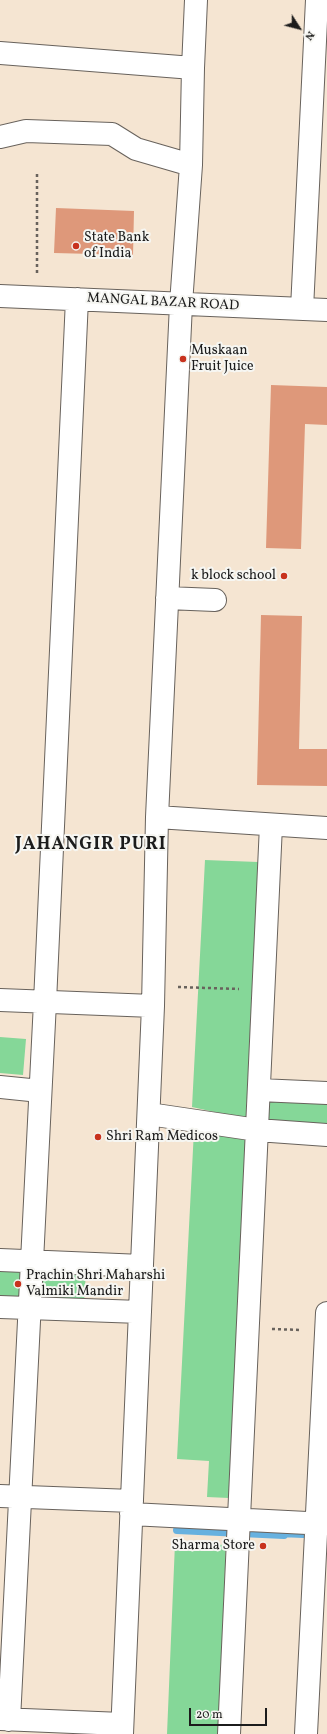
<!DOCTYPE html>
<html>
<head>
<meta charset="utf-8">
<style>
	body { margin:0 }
	#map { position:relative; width:327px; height:1734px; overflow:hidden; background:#f5e5d2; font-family:Vollkorn,serif }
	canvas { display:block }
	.north { position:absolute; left:279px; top:8px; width:40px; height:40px; -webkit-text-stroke:3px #f6f6f2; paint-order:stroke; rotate:126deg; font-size:11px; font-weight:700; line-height:16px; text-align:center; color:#1c1c1c }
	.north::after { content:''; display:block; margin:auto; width:14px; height:18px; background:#1c1c1c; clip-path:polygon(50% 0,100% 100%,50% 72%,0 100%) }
	.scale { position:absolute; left:189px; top:1708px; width:78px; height:18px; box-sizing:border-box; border:2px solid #1c1c1c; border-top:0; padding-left:5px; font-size:12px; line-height:14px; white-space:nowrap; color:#1c1c1c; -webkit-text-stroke:3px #f6f6f2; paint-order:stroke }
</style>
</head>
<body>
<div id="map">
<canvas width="327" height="1734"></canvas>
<div class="north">N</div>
<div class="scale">20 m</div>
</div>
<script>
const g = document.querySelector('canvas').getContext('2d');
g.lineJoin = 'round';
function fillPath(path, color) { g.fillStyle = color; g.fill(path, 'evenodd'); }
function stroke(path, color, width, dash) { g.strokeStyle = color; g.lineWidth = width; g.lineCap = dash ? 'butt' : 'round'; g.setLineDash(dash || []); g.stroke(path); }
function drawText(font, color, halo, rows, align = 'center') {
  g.font = font + ' Vollkorn,serif'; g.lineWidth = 4; g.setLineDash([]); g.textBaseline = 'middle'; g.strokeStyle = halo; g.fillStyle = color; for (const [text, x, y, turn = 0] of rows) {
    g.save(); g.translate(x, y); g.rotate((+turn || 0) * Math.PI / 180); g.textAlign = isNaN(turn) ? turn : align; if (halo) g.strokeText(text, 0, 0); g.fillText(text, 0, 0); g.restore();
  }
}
const green = new Path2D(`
	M205,860L258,862L246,1119L192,1107Z
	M0,1037L26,1039L23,1075L0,1073Z
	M269,1092L327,1096V1130L266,1126Z
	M194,1130L248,1133L229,1498L207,1497L209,1461L177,1459Z
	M0,1269L26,1271L24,1302L0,1301Z
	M39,1269L86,1271L84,1303L38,1301Z
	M175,1543L226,1545L218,1734H167Z`);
const stream = new Path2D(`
	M177,1530L284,1535
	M280,1533L327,1535`);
const building = new Path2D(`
	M56,208L134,211L133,255L54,253Z
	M271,385L327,387V425L305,424L301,549L266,548Z
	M261,615L302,616L299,749H327V786L257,785Z`);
const path = new Path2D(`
	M37,273V172
	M178,987L239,989
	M272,1329L301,1330`);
const minor = new Path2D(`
	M0,53L193,68
	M0,137L26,131L112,134L136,149L191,165
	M0,296L327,310
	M302,309L317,0
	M167,598L215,600
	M157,817L327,828
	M0,1000L153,1006
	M0,1087L40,1091
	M259,1090L327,1093
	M149,1114L257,1130L327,1135
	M0,1260L142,1266
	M0,1307L140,1312
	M0,1496L132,1501
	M131,1514L327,1524
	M0,1719L122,1724
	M9,1720L45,1002L77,299
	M122,1734L153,1006L157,817L181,304L191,165L193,68L196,0
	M229,1734L271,825
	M306,1734L327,1313`);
const markers = [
	[76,246,4,"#c8321e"],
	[183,359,4,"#c8321e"],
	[284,576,4,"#c8321e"],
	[98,1137,4,"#c8321e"],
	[18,1284,4,"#c8321e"],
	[263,1546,4,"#c8321e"]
];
const poiNames = [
	["State Bank",84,238],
	["of India",84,254],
	["Muskaan",191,351],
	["Fruit Juice",191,367],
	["k block school",276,576,"right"],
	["Shri Ram Medicos",106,1137],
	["Prachin Shri Maharshi",26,1276],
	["Valmiki Mandir",26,1292],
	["Sharma Store",255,1546,"right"]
];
const streetNames = [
	["MANGAL BAZAR ROAD",163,303,3]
];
const districtNames = [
	["JAHANGIR PURI",91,846]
];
fillPath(green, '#85d798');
stroke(stream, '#67b1df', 8);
fillPath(building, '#de987a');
stroke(minor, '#68625c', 24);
stroke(path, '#68625c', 2.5, [3, 3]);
stroke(minor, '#fff', 22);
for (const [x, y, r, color] of markers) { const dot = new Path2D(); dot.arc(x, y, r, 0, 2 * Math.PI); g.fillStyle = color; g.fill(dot); stroke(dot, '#f6f6f2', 1.5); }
drawText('14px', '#1c1c1c', '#f6f6f2', poiNames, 'left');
drawText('14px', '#1c1c1c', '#f6f6f2', streetNames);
g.letterSpacing = '1px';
drawText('bold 18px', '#1c1c1c', '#f6f6f2', districtNames);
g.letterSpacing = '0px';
</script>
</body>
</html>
